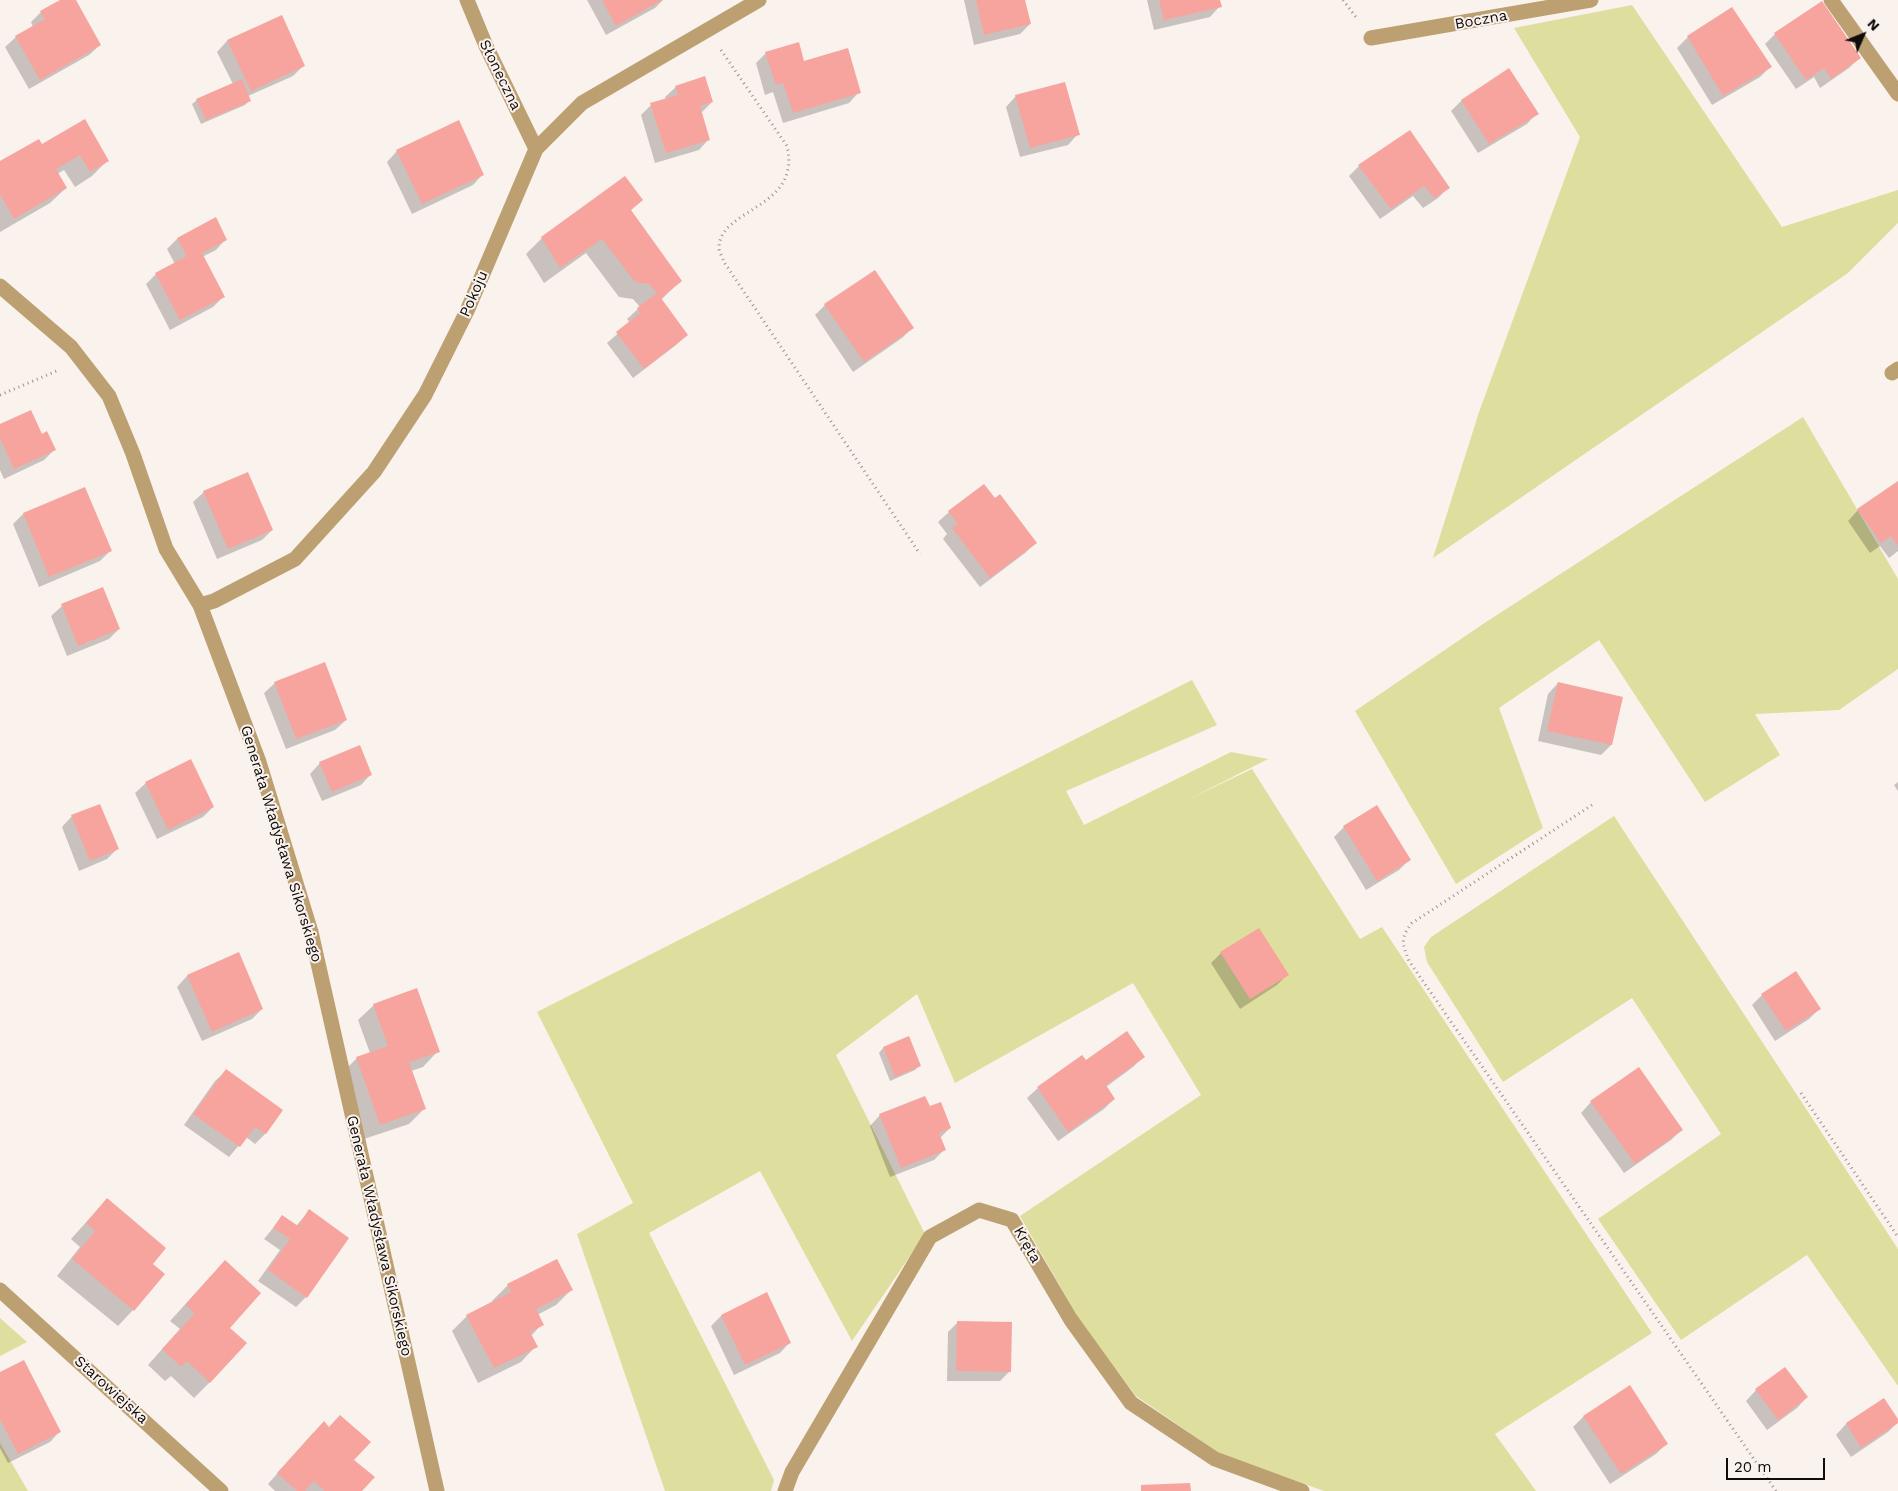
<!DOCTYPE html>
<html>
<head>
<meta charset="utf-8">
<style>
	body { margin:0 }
	#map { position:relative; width:1898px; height:1491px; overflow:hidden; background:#faf2ed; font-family:"Work Sans",sans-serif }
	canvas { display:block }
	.north { position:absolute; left:1838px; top:10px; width:50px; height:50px; -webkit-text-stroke:4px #faf2ed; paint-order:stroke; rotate:46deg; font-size:14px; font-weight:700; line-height:20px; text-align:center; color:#0f0c0b }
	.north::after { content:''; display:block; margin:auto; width:18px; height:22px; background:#0f0c0b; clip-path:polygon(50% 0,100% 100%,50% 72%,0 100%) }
	.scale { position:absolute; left:1726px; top:1458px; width:99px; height:22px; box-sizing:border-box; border:2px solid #0f0c0b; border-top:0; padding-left:6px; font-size:15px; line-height:18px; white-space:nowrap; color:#0f0c0b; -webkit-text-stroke:4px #faf2ed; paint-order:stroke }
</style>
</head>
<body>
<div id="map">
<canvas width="1898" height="1491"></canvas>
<div class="north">N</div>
<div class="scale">20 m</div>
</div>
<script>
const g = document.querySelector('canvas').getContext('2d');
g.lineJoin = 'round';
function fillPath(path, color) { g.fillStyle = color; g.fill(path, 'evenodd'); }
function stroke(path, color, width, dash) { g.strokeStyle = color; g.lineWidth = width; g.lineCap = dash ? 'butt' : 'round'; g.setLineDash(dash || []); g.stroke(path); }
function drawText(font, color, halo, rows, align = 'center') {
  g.font = font + ' "Work Sans",sans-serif'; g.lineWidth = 4; g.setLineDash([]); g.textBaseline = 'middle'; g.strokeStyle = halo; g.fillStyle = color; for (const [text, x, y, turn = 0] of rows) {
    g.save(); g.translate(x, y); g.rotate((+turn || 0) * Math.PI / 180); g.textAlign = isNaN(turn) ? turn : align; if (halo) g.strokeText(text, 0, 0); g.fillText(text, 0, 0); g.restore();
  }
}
const green = new Path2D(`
	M1632,5L1782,227L1898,190V223L1848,273L1433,558L1479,412L1580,137L1514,28Z
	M1803,417L1898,579V669L1839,710L1755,714L1780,755L1705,802L1599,640L1499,708L1543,828L1456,884L1355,711L1483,624Z
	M1192,680L1217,725L1066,791L1084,825L1231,752L1268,759L1187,800L1252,769L1360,939L1382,927L1652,1333L1495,1434L1536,1491H1324L1221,1454L1136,1396L1080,1321L1020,1216L1201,1095L1133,983L955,1083L917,994L836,1055L925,1234L852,1341L760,1171L649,1233L774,1480L771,1491H665L577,1234L633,1203L537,1012Z
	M1614,816L1898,1249V1386L1807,1255L1681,1340L1598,1219L1721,1134L1632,998L1503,1082L1427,962L1424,947L1431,937Z
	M0,1318L27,1342L0,1356Z
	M0,1443L28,1491H0Z`);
const shadow = new Path2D(`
	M63,0H74L100,45L89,55L29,89L5,47L16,37L33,27L31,22L41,12Z
	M587,0H663L655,8L606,35Z
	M964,0H1024L1030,24L1020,34L974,45Z
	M1147,0H1219L1220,6L1210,17L1154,30Z
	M1732,9L1770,67L1760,77L1712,105L1677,48L1688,37Z
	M281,16L303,66L293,76L248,96L250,100L245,105L201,124L192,104L197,100L233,84L217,52L227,41Z
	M1775,34L1859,58L1849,68L1820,88L1814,77L1796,89L1765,44Z
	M766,53L803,62L859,92L849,103L783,123L773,92L765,95L756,63Z
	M676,87L712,102L701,113L709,139L699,150L655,163L641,115L651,105L666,100L665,97Z
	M1016,96L1078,134L1068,145L1020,157L1006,107Z
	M1461,101L1537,113L1527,124L1478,153L1451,111Z
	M41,146L107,161L92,176L75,187L64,170L57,174L66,188L50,203L0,232V163Z
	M397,151L483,174L473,185L412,214L387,162Z
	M1359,166L1448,188L1438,198L1423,208L1413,196L1380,219L1349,176Z
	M642,199L630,211L680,281L661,300L687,335L676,345L633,378L607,343L630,323L627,319L640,307L633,299L619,297L586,253L544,283L526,254L542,238Z
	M177,239H226L216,250L202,257L223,297L213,307L170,330L146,284L156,274L175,264L167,249Z
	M825,305L912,328L902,338L853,372L815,315Z
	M0,425L41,436L54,450L44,460L4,479L0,470Z
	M1898,482V551L1889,558L1880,546L1870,553L1848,521L1858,510Z
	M984,486L994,500L1035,543L1025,553L980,587L943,539L947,534L938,522L949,512Z
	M85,489L110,551L100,561L39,587L13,524L23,514Z
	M204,492L272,530L262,540L217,559L193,502Z
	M62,606L119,629L109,639L67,656L51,616Z
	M275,683L346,720L335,730L286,749L264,693Z
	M1558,683L1621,698L1611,745L1601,755L1538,741L1548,694Z
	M320,763L371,774L361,785L322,801L310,774Z
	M1898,782V791L1894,785Z
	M146,783L213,807L203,817L157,839L135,793Z
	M72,816L117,849L107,859L79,871L62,827Z
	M1344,827L1409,860L1399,870L1366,890L1334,837Z
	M1221,953L1287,975L1277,985L1240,1009L1211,963Z
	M238,954L262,1009L252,1019L202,1041L177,987L187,976Z
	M1762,995L1819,1009L1809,1019L1775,1041L1752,1005Z
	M374,1005L438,1051L423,1067L411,1071L425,1108L409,1124L364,1139L341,1074L357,1058L370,1053L358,1020Z
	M883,1048L920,1065L915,1070L890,1081L879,1053Z
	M1082,1057L1086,1062L1143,1057L1133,1067L1106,1087L1114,1099L1104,1109L1058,1141L1027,1098L1038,1088Z
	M226,1071L281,1111L265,1134L255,1144L246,1137L229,1157L184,1125L215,1081Z
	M1591,1102L1681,1130L1671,1140L1624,1173L1581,1113Z
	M929,1108L950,1128L940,1138L945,1149L934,1160L890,1177L870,1126L880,1115Z
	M107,1199L133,1310L118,1326L57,1276L80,1247L71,1239Z
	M309,1211L306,1297L296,1307L258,1281L280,1250L264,1239L283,1216L296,1226Z
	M210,1277L228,1328L210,1382L194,1398L171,1376L165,1381L148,1365L180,1329L170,1321Z
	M508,1285L571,1290L556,1305L537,1315L542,1324L531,1336L536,1346L521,1362L478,1383L452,1331L467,1316L493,1303L492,1301Z
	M767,1294L790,1342L780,1353L734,1375L711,1326L721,1316Z
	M958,1322L1010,1371L1000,1381H947L948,1332Z
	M1785,1369L1807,1397L1797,1408L1767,1430L1746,1401L1756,1390Z
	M0,1374L60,1431L50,1442L8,1463L0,1448Z
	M1629,1387L1666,1444L1656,1454L1610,1484L1573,1427L1583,1417Z
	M1884,1400L1898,1422L1888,1432L1851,1457L1836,1435L1846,1424Z
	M313,1433L353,1460L361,1491H275L268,1484Z`);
const building = new Path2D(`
	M60,0H76L101,45L40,80L15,36L45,19L40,11Z
	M602,0H662L616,26Z
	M976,0H1025L1031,24L984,35Z
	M1159,0H1220L1222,7L1164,20Z
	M1822,1L1861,58L1831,79L1824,68L1806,80L1774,33Z
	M1732,7L1772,67L1723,96L1687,36Z
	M282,15L305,66L251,91L227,40Z
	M799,42L804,61L848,48L861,93L793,113L783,83L776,85L765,52Z
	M1509,68L1539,114L1489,144L1461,100Z
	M705,76L713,102L700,106L710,140L666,153L650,103L678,95L675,86Z
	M242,79L251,101L206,120L196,99Z
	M1065,82L1080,135L1030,148L1015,95Z
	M85,119L109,161L90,172L80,155L56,169L67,188L14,219L0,194V161L39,139L42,144Z
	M459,120L484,175L422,204L396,150Z
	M1410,130L1450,188L1434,198L1424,186L1391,209L1358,165Z
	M625,176L643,200L631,210L682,281L661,298L688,335L644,369L616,332L640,313L637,308L657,293L649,284L635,282L602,239L560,268L541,237Z
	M216,217L227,240L202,253L225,297L180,320L155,273L187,256L177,238Z
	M875,270L914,328L864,362L824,304Z
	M31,410L42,434L47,431L56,450L14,469L0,438V424Z
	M248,472L273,530L228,549L203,491Z
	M1898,481V546L1891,536L1881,543L1857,509Z
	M984,484L995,498L1000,494L1037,543L990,578L952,528L958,524L948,511Z
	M85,487L112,551L49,577L23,513Z
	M103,587L120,629L78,646L61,604Z
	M325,662L347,720L296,739L274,682Z
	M1558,682L1623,697L1612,745L1547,731Z
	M360,745L372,775L332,792L319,762Z
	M191,759L214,807L168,830L145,782Z
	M100,804L119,849L90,861L71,815Z
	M1377,805L1411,860L1377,881L1343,826Z
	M1259,928L1289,975L1250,999L1220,952Z
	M239,952L263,1009L212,1032L187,975Z
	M1796,971L1821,1009L1786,1031L1761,994Z
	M417,988L440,1052L409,1062L426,1109L380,1125L356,1057L388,1046L373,1004Z
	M1127,1031L1145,1057L1106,1085L1115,1099L1068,1132L1037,1087L1082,1055L1086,1060Z
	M909,1036L921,1066L895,1077L883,1047Z
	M1639,1067L1683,1130L1635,1164L1590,1101Z
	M226,1069L283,1110L266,1134L255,1127L240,1147L193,1114Z
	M925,1096L930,1106L941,1102L951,1128L939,1133L946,1150L901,1168L879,1114Z
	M107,1198L166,1248L153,1264L165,1274L134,1311L72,1259L95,1231L86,1223Z
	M309,1209L349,1238L307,1298L268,1270L290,1239L273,1228L282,1215L298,1226Z
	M557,1259L573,1290L536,1309L544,1325L530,1332L538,1347L494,1368L466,1315L511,1292L507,1284Z
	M225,1260L261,1293L230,1328L247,1343L210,1383L187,1361L181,1367L162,1349L195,1313L185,1305Z
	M767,1292L791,1343L745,1365L721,1315Z
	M957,1321L1012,1322L1011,1372L956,1371Z
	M24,1360L61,1432L18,1454L0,1419V1372Z
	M1785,1367L1808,1397L1778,1420L1755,1389Z
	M1630,1385L1668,1444L1621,1474L1583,1416Z
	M1884,1398L1898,1419V1423L1861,1448L1846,1423Z
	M340,1415L371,1442L354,1460L375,1477L362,1491H323L324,1490L314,1481L305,1491H297L277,1473L324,1421L329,1427Z
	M1190,1483L1191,1491H1141V1485Z`);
const path = new Path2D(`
	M1343,0L1358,20
	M721,50L787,146C802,209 719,208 719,248C719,252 723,258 724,262L920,554
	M0,395L59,370
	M1592,805L1412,923C1400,938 1402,943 1409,961L1776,1491
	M1801,1093L1898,1237`);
const street = new Path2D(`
	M467,0L486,46L536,149
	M1831,0L1898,94
	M1371,38L1591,0
	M0,286L71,347L109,396L133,454L166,549L200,605L259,762L311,932L437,1491
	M1892,373L1898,369
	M200,605L214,601L295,559L374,472L425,395L467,311L536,149L582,103L759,0
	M0,1290L221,1491
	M785,1491L792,1472L930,1237L979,1210L1012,1220L1071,1320L1131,1403L1215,1459L1302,1491`);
const streetNames = [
	["Boczna",1481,20,-10],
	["Słoneczna",500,75,64],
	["Pokoju",474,294,-66],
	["Generała Władysława Sikorskiego",281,844,73],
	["Generała Władysława Sikorskiego",379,1236,77],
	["Kręta",1027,1245,60],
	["Starowiejska",111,1390,42]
];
fillPath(green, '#dede9e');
fillPath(shadow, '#0003');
fillPath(building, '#f7a39e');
stroke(path, '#98928f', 3, [1, 4]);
stroke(street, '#bda071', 15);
drawText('15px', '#0f0c0b', '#faf2ed', streetNames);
</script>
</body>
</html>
